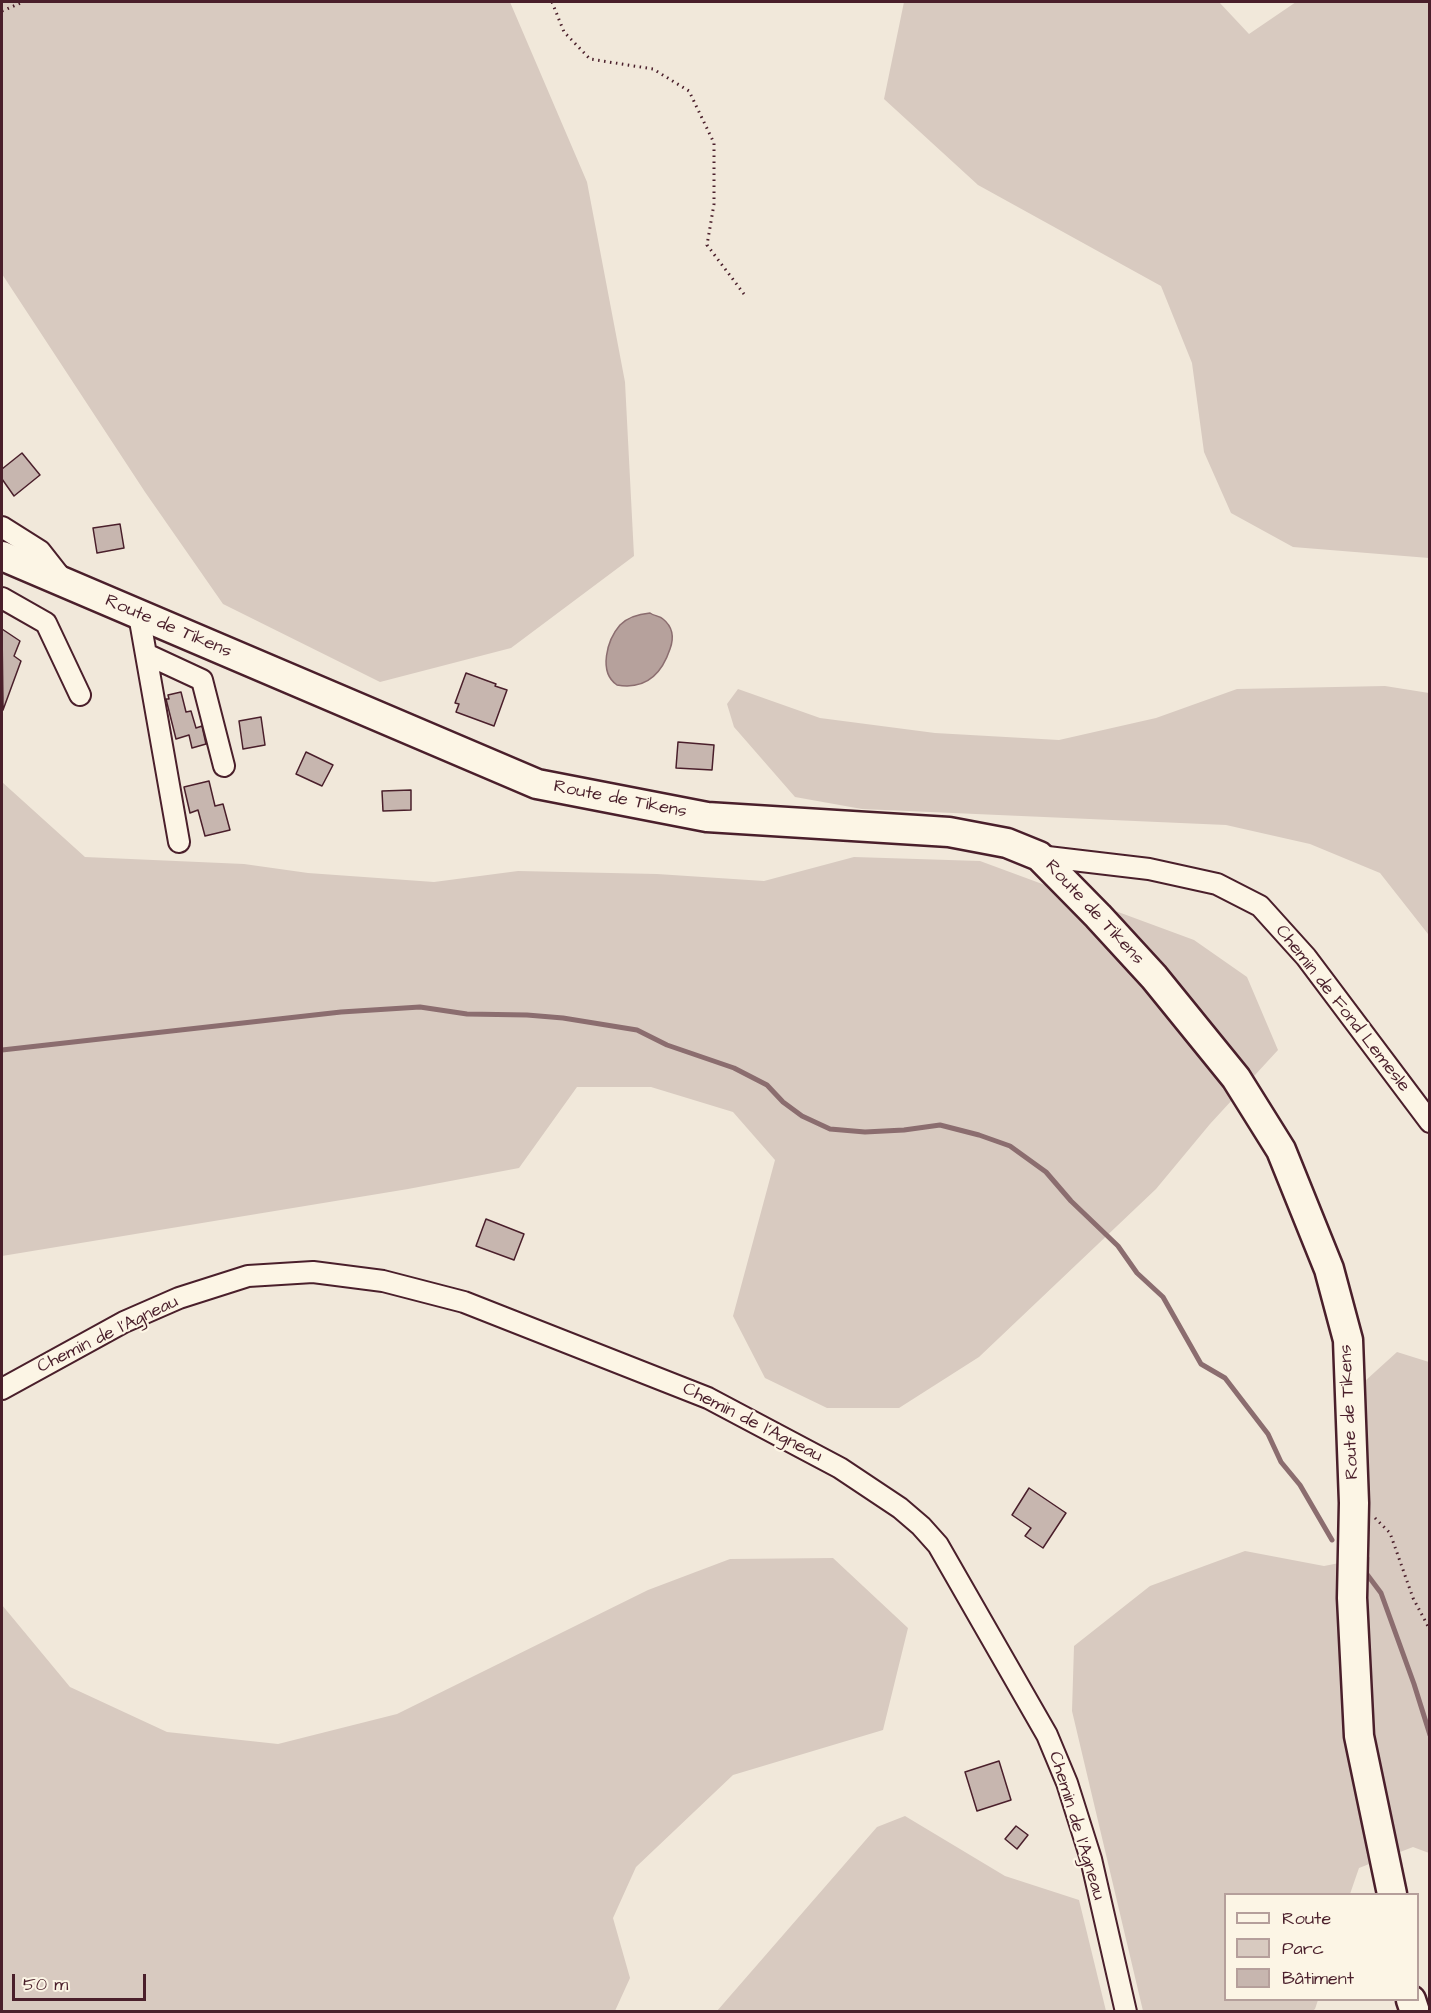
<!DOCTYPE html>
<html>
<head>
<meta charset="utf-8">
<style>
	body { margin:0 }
	#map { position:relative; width:1431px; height:2013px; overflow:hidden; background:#f1e8da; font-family:"Architects Daughter",sans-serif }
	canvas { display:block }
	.frame { position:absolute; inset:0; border:3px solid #4a1f2b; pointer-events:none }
	.legend { position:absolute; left:1224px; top:1893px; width:195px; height:108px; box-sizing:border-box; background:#fcf5e5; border:2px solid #b59f9b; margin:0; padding:8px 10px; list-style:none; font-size:18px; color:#4a1f2b }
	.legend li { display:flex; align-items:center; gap:12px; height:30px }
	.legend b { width:30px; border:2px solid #b59f9b }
	.scale { position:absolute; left:12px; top:1974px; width:134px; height:27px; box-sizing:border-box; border:3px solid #4a1f2b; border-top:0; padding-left:8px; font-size:18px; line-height:21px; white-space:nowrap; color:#4a1f2b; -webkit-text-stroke:4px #fcf5e5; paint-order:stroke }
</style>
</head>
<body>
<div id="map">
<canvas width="1431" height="2013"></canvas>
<div class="frame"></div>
<ul class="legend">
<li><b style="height:8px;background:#fcf5e5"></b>Route</li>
<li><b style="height:16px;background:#d8cac0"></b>Parc</li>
<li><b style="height:16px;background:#c7b6af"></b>Bâtiment</li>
</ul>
<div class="scale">50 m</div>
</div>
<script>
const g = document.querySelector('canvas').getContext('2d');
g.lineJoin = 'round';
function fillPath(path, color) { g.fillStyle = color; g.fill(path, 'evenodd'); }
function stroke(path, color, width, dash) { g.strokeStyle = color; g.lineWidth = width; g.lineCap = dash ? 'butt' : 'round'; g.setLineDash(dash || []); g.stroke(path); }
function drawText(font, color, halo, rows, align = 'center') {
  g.font = font + ' "Architects Daughter",sans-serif'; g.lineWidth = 4.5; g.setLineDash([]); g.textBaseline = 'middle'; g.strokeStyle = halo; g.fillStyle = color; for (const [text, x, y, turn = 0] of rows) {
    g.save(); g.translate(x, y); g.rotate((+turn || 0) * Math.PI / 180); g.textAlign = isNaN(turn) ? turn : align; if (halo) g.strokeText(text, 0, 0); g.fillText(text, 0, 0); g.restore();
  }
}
const green = new Path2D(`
	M2,2H510L587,182L625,382L634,556L511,648L380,682L223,604L145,492L2,274Z
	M904,2H1219L1249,34L1296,2H1429V558L1293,547L1231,513L1204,452L1192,363L1161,286L978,185L884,99Z
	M1385,686L1429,693V946L1428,934L1380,873L1310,844L1226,825L862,809L795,797L734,727L727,704L738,689L820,718L935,733L1059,740L1156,718L1237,689Z
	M2,782L85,857L244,864L308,873L434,882L518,871L657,874L764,881L854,857L980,861L1194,940L1247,977L1278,1050L1210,1124L1156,1189L979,1357L899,1408H827L765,1378L733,1316L775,1160L733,1112L651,1087H577L519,1168L408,1189L2,1256Z
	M1397,1352L1429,1362V1853L1413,1847L1359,1868L1350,1894H1226V2000H1318L1315,2009L1311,2012L1143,2011L1072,1711L1074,1646L1150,1586L1245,1551L1324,1566L1370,1557L1365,1381Z
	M833,1558L908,1628L883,1730L733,1775L636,1867L613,1918L630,1978L615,2011H2V1605L70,1687L167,1732L278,1744L397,1714L648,1590L730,1559Z
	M905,1816L1005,1876L1079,1900L1106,2011H717L877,1827Z`);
const water = new Path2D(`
	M650,613C654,616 660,616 663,619C673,627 674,638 670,649C662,673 646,690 617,685C598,672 607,640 620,625C628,617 639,614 650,613Z`);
const stream = new Path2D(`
	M2,1050L341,1012L420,1007L467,1014L527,1015L563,1018L637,1030L667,1045L734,1068L767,1085L783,1102L802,1116L830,1129L865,1132L904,1130L940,1125L979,1135L1010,1146L1046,1172L1071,1201L1118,1246L1137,1273L1163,1297L1201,1364L1225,1378L1268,1434L1281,1462L1300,1485L1332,1540
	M1366,1573L1381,1593L1414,1684L1430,1735`);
const building = new Path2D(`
	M22,453L40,475L14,496L2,479V469Z
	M120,524L124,548L97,553L93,528Z
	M2,629L20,641L14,656L21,661L3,710Z
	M466,673L496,684L495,686L507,690L494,726L456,712L459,704L455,703Z
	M181,692L186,712L191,711L196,728L202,726L206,744L192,748L189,735L176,739L166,699H169L168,695Z
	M261,717L265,745L243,749L239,721Z
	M678,742L714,745L712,770L676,768Z
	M306,752L333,765L322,786L296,774Z
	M209,781L215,806L223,804L230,830L205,836L198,810L190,813L184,787Z
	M411,790V810L383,811L382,791Z
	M486,1219L524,1234L514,1260L476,1246Z
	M1029,1488L1066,1513L1043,1548L1025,1536L1031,1528L1012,1515Z
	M999,1761L1011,1800L977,1811L965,1772Z
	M1016,1826L1028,1835L1017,1849L1005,1839Z`);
const path = new Path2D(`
	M552,2L564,32L590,59L653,69L689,91L714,143V204L707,245L744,294
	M2,11L23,2
	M1375,1518L1390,1533L1413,1598L1430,1630`);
const street = new Path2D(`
	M2,527L40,551L62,579
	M2,598L46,623L80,695
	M139,615L179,842
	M146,654L202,680L224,766
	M1039,856L1149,869L1217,884L1260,906L1306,957L1430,1122
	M2,1389L124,1322L179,1298L248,1276L313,1272L383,1281L464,1302L708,1398L840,1468L900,1508L921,1526L938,1545L1047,1735L1067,1783L1091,1859L1126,2012`);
const secondary = new Path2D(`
	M2,556L537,784L707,817L949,832L1007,843L1039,856L1098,916L1154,977L1236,1078L1281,1150L1329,1269L1348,1340L1354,1503L1352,1598L1359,1736L1392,1894
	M1411,2000L1415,2012`);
const streetNames = [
	["Route de Tikens",168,627,23],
	["Route de Tikens",620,800,11],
	["Route de Tikens",1094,913,47],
	["Chemin de Fond Lemesle",1342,1009,52],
	["Chemin de l’Agneau",108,1335,-26],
	["Route de Tikens",1350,1412,-93],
	["Chemin de l’Agneau",752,1423,27],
	["Chemin de l’Agneau",1076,1826,73]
];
fillPath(green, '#d8cac0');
fillPath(water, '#b6a19c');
stroke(water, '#8b6d6f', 1.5);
stroke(stream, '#8b6d6f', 5);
fillPath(building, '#c7b6af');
stroke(building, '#4a1f2b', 1.5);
stroke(street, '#4a1f2b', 24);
stroke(secondary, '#4a1f2b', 33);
stroke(path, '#4a1f2b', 3, [1.5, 4.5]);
stroke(street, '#fcf5e5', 20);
stroke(secondary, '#fcf5e5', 28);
drawText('18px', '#4a1f2b', '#fcf5e5', streetNames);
</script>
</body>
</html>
